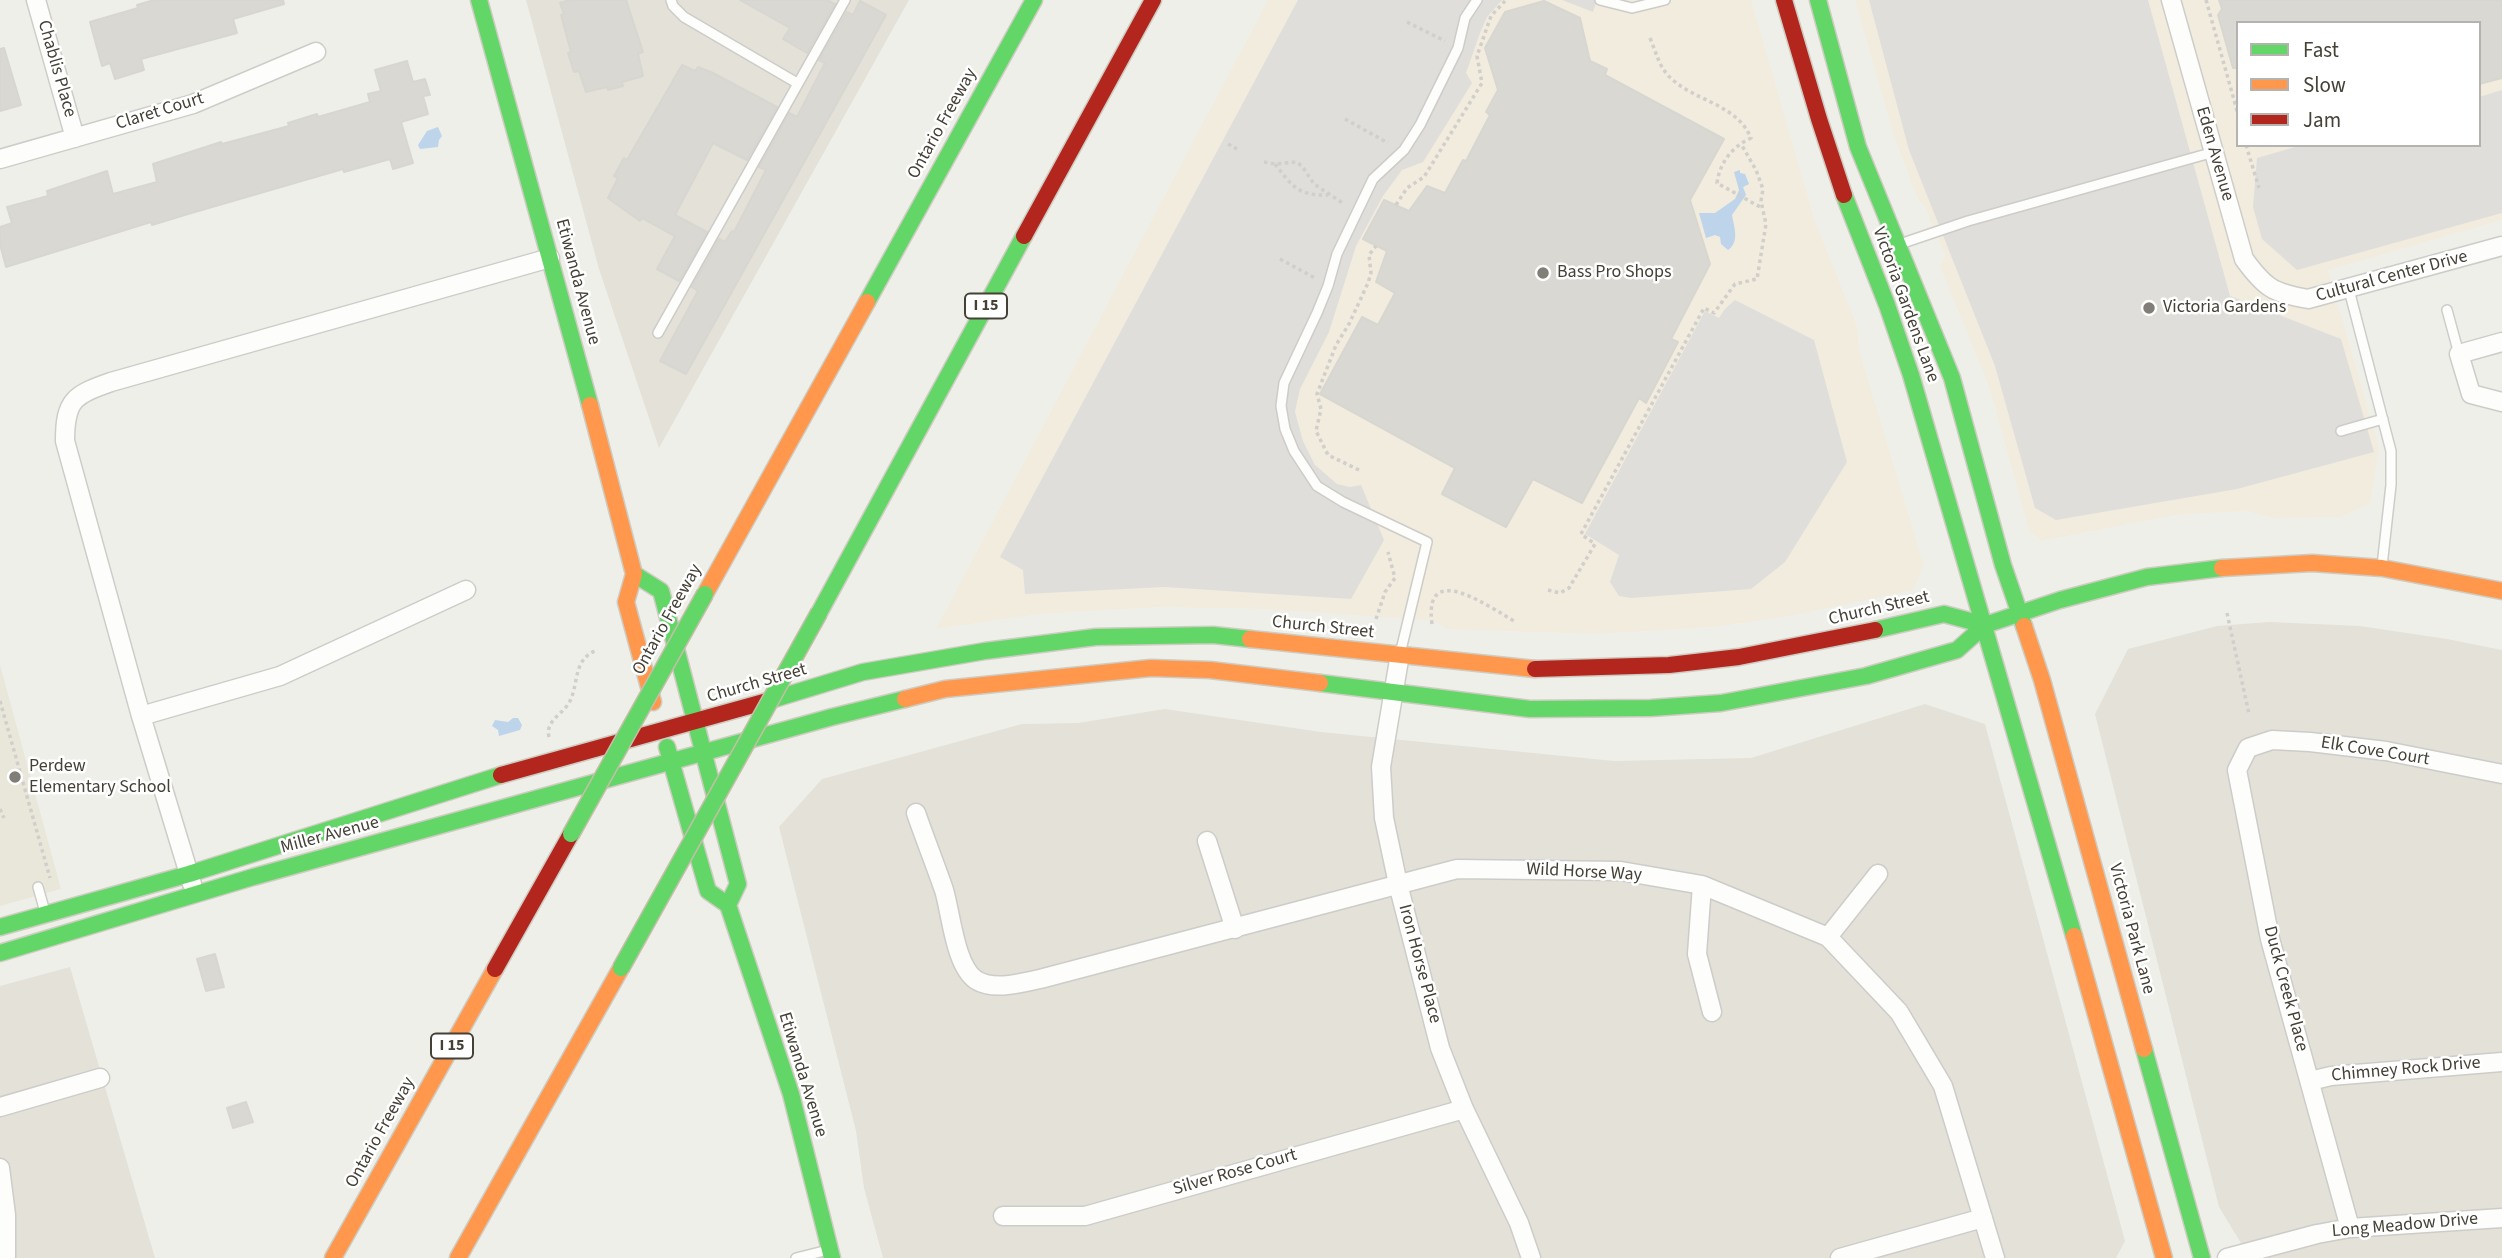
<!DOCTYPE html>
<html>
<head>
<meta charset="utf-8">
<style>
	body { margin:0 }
	#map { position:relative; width:2502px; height:1258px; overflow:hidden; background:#efefea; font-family:"Source Sans 3",sans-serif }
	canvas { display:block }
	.legend { position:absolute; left:2236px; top:21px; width:245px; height:126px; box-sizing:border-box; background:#fff; border:2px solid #b5b3af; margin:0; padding:9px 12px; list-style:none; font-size:21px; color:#454137 }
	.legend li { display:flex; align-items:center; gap:14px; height:35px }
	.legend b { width:35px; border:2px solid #b5b3af }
</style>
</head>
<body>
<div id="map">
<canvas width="2502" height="1258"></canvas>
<ul class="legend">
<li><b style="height:9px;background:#63d668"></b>Fast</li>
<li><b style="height:9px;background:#ff974d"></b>Slow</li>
<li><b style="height:9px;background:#b3261e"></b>Jam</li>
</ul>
</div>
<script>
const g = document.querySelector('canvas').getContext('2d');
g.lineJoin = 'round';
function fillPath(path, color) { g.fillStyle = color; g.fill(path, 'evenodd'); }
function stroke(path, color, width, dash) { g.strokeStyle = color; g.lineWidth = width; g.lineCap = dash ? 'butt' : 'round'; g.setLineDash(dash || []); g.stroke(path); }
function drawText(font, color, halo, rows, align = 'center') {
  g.font = font + ' "Source Sans 3",sans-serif'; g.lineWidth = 5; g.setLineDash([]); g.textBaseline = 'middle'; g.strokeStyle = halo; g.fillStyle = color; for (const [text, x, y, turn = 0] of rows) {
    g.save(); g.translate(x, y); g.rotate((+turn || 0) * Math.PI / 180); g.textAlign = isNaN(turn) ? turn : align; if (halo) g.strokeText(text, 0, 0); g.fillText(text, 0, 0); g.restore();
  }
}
const residential = new Path2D(`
	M526,0H909L659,448L599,269Z
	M2269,622L2360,626L2447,639L2502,650V1258H2250L2219,1207L2095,714L2128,649L2217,626Z
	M1925,704L1985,724L2125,1241L2116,1258H883L864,1188L856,1131L779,827L822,779L1022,724L1078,723L1165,709L1321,732L1614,761L1751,758Z
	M70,967L155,1258H0V986Z`);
const commercial = new Path2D(`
	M1268,0H1751L1814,219L1857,326L1859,350L1924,566L1913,590L1790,616L1714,627L1597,634L1473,630L1447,629L1435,621L1265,609L1159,607L1039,614L936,629Z
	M1855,0H2502V220L2328,270L2379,448L2370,503L2341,517L2273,518L2245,511L2174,515L2041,541L2029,530L1990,389L1940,266L1945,255L1925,207L1917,197L1893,133ZM2238,23H2479V145H2238Z`);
const education = new Path2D(`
	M0,665L61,889L0,906Z`);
const parking = new Path2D(`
	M1298,0H1502L1487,17L1480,33L1466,73L1472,83L1423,162L1402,170L1383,196L1356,246L1329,332L1300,389L1295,412L1303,441L1315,465L1337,484L1350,487L1361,485L1384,540L1351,599L1164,587L1025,594L1023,570L1000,557Z
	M1562,0H1597L1593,12Z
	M1869,0H2148L2230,296L2341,339L2374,452L2237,489L2056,520L2035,508L1995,366L1909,150Z
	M2502,90V213L2297,270L2262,239L2253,207L2257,158L2302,145H2479V97Z
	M1735,300L1814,340L1847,462L1785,562L1751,589L1631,598L1619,596L1610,582L1619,555L1585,534L1705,311L1719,318L1725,309Z`);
const water = new Path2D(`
	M438,127L442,136L439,140L438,147L420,149L418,145L427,131Z
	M1740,170V173L1745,174L1749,184L1743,187L1746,195L1732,215C1734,227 1740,242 1728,250L1721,244L1720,237L1715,235L1706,238L1699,213H1715L1735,199L1739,190L1734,172Z
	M513,718H518L522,725L520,730L499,736L498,730L492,726L495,720L508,722Z`);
const building = new Path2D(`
	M154,0H283L284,4L233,19L237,33L141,59L144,70L115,79L110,63L102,66L90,22L138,8L137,5Z
	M570,0H626L643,52L638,54L643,76L622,82L623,86L608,90L607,87L586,92L579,71L574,72L568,53L571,52L561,15L564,14L560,3Z
	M740,0H827L835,4L807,53L783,39L790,28Z
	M2219,0H2502V78L2479,84V23H2238V68H2233L2218,15L2222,9Z
	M860,1L886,15L686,374L660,361L698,291L692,287L719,239L725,242L732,231L734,232L766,170L759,167L789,113L797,117L825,63L819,60L847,12L853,15Z
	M1544,1L1580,18L1590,61L1607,69L1605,75L1724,139L1690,200L1710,264L1671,339L1678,342L1646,403L1639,398L1582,503L1533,479L1506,527L1442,494L1455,468L1320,394L1362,317L1378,325L1395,293L1376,282L1387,251L1363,239L1384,200L1409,211L1427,186L1445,193L1463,160L1466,161L1490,115L1486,112L1498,90L1485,48L1505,12Z
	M4,48L21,105L0,111V49Z
	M407,61L413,82L425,79L430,95L423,96L428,114L401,122L413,163L393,169L390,159L344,172L343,169L188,214L152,225L151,222L6,267L0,244V227L12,223L7,207L48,196L47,191L107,171L113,194L157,182L153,164L221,142L222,144L289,126L288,123L317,114L318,117L370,102L368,94L381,91L375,70Z
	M682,65L695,71L698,67L711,72L777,107L747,160L713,143L675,215L707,232L679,281L657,269L675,236L642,218L640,221L608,198L618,178L614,176L624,158L627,160Z
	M215,954L224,987L206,991L197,959Z
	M246,1102L253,1122L233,1128L227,1108Z`);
const path = new Path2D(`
	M2206,0L2238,114
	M1407,22L1445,41
	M1650,38C1657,54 1659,69 1674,81C1699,102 1737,105 1751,138C1732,147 1720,162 1717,183L1762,208
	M1345,119L1388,143
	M1228,144L1237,149
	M2246,145L2259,188
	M1264,162L1275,164L1296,162L1302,166L1314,184L1344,204
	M1275,164C1292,186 1298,196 1328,195
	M1396,205L1407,188L1424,177L1482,83L1477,56L1491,16L1505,1
	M1280,259L1315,278
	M1359,470L1328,455L1316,431L1321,409L1317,394L1336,345L1349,324L1368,283L1371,273L1369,255L1376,246
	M1548,590L1560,593L1569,588L1595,544L1581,534L1704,308L1714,313L1735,284L1757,279L1766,224L1761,201L1763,189L1756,170L1741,144
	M2227,613L2249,714
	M1376,619L1385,592L1395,578L1388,552
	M1432,624C1423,558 1490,608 1516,622
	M0,701L50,878
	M549,737C545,720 563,715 570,701C579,682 573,659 597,650
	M0,809L4,818`);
const lane = new Path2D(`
	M671,0L673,6L684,17L797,83
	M1600,0L1632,8L1665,0
	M1900,244L1968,221L2214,152
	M2349,290L2391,451V485L2382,566
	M2447,310L2459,354
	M658,333L845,0
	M2341,431L2383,419
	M1400,654L1427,542L1343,502L1317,486L1294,451L1285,429L1281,406L1284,383L1317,313L1328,286L1337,254L1373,179L1404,150L1420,125L1458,48L1465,18L1477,0
	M38,887L45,912
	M796,1258L828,1250`);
const street = new Path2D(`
	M36,0L75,138
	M2171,0L2244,259C2265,288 2273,293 2308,299L2502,246
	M0,159L193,104L316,52
	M2502,342L2459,354L2471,394L2502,402
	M1400,654L1381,767L1384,818L1398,884L1440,1048L1464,1109L1519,1223L1531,1258
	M141,716L280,676L466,590
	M916,813C925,839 935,864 944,890C951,913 955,966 976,980C994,991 1021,983 1040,979L1457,869L1621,871L1702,885L1828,937L1899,1012L1943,1086L1995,1258
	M1207,841L1235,929
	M192,884L141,716L65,441C65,400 74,395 111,382L550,258
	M1702,885L1697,954L1712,1012
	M1828,937L1878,874
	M2310,1081L2331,1076L2502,1062
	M0,1107L100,1078
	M0,1168L6,1215V1258
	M1003,1216H1085L1464,1109
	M2350,1228L2270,939L2237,770L2248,748L2272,740L2310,742L2386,751L2502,774
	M1840,1258L1983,1218
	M2227,1258L2317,1234L2350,1228L2502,1218`);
const fast = new Path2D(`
	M479,0L590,405
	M1818,0L1858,147L1952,378L2003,565L2024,626
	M1844,195L1887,305L1911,375L2074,936
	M867,302L1034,0
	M634,574L661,591L738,884L728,905
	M819,613L1024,236
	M1875,630L1944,614L1985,625
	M1320,683L1530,709L1651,708L1721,703L1866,676L1957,650L1985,625L2060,600L2147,577L2222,568
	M771,700L863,672L985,651L1096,637L1213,635L1250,639
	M667,747L708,891L728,905L791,1094L832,1258
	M0,927L189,874L501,775
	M0,953L253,877L832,717L905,699
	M2144,1049L2202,1258`);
const slow = new Path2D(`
	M590,405L634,574L626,602L653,702
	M2222,568L2312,563L2382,568L2502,591
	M705,594L867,302
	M2024,626L2042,680L2144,1049
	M1250,639L1535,669
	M905,699L945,689L1151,668L1210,670L1320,683
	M2074,936L2164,1258
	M333,1258L495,969
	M458,1258L621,968`);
const jam = new Path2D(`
	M1784,0L1819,119L1844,195
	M1024,236L1153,0
	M1535,669L1669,665L1739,657L1875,630
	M501,775L771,700
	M495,969L571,834`);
const fastBridge = new Path2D(`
	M571,834L705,594
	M621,968L819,613`);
const markers = [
	[1543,273,7,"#807e76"],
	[2149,308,7,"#807e76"],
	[15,777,7,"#807e76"]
];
const shields = [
	[986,306,42],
	[452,1046,42]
];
const shieldNames = [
	["I 15",986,306],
	["I 15",452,1046]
];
const streetNames = [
	["Chablis Place",56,69,74],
	["Claret Court",160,112,-17],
	["Ontario Freeway",943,124,-61],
	["Eden Avenue",2214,154,74],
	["Cultural Center Drive",2392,277,-15],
	["Etiwanda Avenue",577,282,75],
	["Victoria Gardens Lane",1905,305,70],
	["Church Street",1879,609,-13],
	["Ontario Freeway",668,620,-61],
	["Church Street",1323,628,6],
	["Church Street",757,684,-16],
	["Elk Cove Court",2375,752,9],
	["Miller Avenue",330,836,-15],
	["Wild Horse Way",1584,873,3],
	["Victoria Park Lane",2131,929,75],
	["Iron Horse Place",1419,964,75],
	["Duck Creek Place",2285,989,75],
	["Chimney Rock Drive",2406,1070,-5],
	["Etiwanda Avenue",802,1075,73],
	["Ontario Freeway",381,1133,-61],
	["Silver Rose Court",1235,1173,-16],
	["Long Meadow Drive",2405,1226,-5]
];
const poiNames = [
	["Bass Pro Shops",1557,273],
	["Victoria Gardens",2163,308],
	["Perdew",29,767],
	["Elementary School",29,788]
];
fillPath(residential, '#e3e1d8');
fillPath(commercial, '#f1ecde');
fillPath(education, '#e9e7da');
fillPath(parking, '#dfdeda');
fillPath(water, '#bed4ea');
fillPath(building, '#d9d8d3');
stroke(building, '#d7d6d0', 2);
stroke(lane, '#cdccc8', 12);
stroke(street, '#cdccc8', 21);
stroke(fast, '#ceccc1', 19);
stroke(slow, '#ceccc1', 19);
stroke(jam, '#ceccc1', 19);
stroke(path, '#d1cecb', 3.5, [3.5, 3.5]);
stroke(lane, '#fdfdfc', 9);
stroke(street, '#fdfdfc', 18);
stroke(fast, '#63d668', 16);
stroke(slow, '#ff974d', 16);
stroke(jam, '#b3261e', 16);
stroke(fastBridge, '#c5bea8', 19, []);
stroke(fastBridge, '#63d668', 16);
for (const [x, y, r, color] of markers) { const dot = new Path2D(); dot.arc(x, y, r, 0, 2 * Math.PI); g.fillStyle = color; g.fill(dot); stroke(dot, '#fff', 2.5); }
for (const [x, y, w] of shields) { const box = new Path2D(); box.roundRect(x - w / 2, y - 12.5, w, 25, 5); g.fillStyle = '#fff'; g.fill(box); stroke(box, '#454137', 2); }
drawText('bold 16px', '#454137', null, shieldNames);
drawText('18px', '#454137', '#fff', streetNames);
drawText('18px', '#454137', '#fff', poiNames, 'left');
</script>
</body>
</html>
